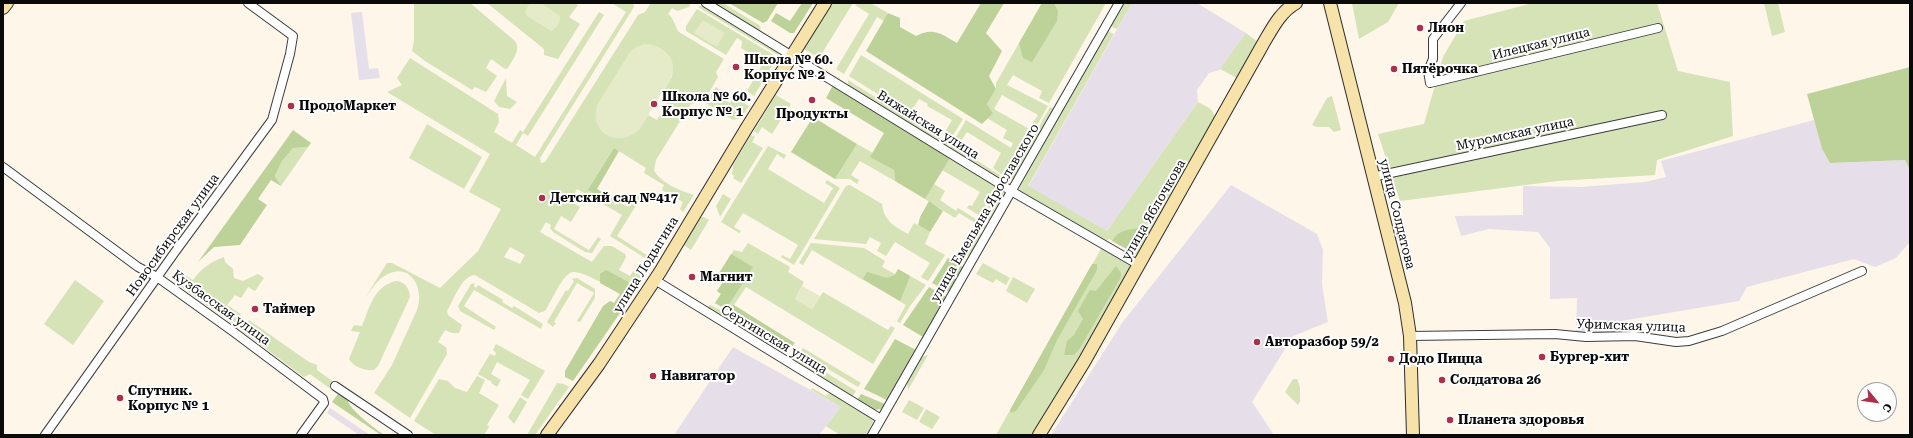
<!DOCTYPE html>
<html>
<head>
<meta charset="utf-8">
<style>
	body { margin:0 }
	#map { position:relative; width:1913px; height:438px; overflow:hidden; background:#fdf6e9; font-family:"Roboto Serif",serif }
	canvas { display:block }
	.frame { position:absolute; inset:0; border:4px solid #0a0a0a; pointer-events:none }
	.north { position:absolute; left:1857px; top:382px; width:40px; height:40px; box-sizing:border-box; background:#fff; border:1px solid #9d9d9d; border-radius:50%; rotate:119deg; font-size:11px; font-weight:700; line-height:16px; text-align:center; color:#0a0a0a }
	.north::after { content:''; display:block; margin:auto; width:14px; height:18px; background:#ac304b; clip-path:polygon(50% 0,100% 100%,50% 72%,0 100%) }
</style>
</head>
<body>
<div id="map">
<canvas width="1913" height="438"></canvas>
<div class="frame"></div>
<div class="north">С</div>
</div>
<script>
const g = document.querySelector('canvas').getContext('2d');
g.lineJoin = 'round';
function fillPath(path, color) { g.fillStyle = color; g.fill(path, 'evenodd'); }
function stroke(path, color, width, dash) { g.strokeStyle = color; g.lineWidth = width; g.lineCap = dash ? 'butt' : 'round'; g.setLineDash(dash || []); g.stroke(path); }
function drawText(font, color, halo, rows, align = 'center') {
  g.font = font + ' "Roboto Serif",serif'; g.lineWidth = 4; g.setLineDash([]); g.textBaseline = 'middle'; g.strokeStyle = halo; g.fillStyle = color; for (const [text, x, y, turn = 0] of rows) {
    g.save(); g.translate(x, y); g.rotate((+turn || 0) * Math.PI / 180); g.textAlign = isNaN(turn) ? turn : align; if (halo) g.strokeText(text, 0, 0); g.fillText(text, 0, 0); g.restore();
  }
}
const industrial = new Path2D(`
	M1132,3H1197L1246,33L1220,70L1209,73L1197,90L1198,102L1107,231L1028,187Z
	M362,12L369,69L378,68L380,78L359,80L351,13Z
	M1814,120L1822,149L1830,163L1905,160L1910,170V242L1896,258L1875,267L1854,259L1747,287L1739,301L1621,321V335L1576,334L1577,298L1550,299V248L1538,232L1489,229L1461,236L1455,216L1523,215V186L1581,187L1645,182L1666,177L1661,161Z
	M1231,185L1317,234L1323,250L1322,284L1328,322L1293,336L1252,402L1274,435H1051L1122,323Z
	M733,347L841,407L819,435H674Z
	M330,408L370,435H359L327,413Z`);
const green = new Path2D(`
	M414,3H470L515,41C521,50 513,59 508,68L505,69L491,59L486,68L497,76L486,92L475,87L472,90L425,61L412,51L414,40Z
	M487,3H574L578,5L569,17L580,24L558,59L544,55V49Z
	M612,3H633L634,7L540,158L541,163L545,162L638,15L645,12L651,3H691L689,7L677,11L672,8L668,14C674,18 675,27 679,32L724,59L716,72L718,77L704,101H697L690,105L656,160L654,170C660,183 681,191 694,195L683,212L680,209L683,202L662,190L664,185L644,173L646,168L614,148L589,190L617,206L615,204L616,200L628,207L635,195L640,196V199L617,236L653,259L679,217L680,218L653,263L610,236L622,215L577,189L570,201L580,207L571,222L561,216L554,229L589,250L598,237L601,239L592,253L585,252L553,232L550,228L551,225L546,222L540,232L592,262L604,246H612L625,254L626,257L619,270L630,276L637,265L642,264L646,266L648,272L630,299C620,294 579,266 570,273C561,278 551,302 545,311L539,313L475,275C462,275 453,301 447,311L448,315L462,325L459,333H452L445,330L438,342L446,347L447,354L410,418L374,393L392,365L417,310C425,288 410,261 386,275C377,280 371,290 365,298L387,263H392L440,288L478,251L501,209L469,192L490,154L387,92L402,85L397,78L410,58L498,114L499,122L494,132L512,143L520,130L523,132L599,12L604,15L528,136L523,133L516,145L535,157L626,12ZM671,60L672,77L662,93L670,98L657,120L648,115C638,132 628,143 607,135ZM510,247L525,255L520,264L504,257Z
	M713,3H723L759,25L761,28L759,31Z
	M833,3H853L819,58L804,49Z
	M857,3H870L888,13L884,21L877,17L844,74L836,69L869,14L855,5Z
	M1042,3H1106L1049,103L1039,98L1042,91L1013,75L1007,85L1048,106L1008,175L1004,176L993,168L1001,153L967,132L958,145L953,142L966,120L1011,148L1013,143L1003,138L1007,130L987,118L993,113L987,104L996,89V83ZM1002,95L1038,115L1029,129L994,109Z
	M1123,3H1132L1117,29L1110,26Z
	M1352,3H1399L1388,22L1359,39Z
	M1533,3H1657L1678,71L1730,82L1733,136L1657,160L1655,175L1557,181L1400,201L1378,134L1424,124L1443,57L1464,21Z
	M1764,3H1778L1785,32L1772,36Z
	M703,5L779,52L778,55L698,7Z
	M697,9L777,57L754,96L747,91L764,62L741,48L742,41L737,38L726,55L686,31V26Z
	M1108,31L1114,34L1028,186L1107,231L1198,102C1207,107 1215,109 1215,120L1139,256L1109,239L1106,241L1019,190L1021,185Z
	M1246,33L1259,43L1237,78L1220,69Z
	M861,55L963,119L950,140L943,135L952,120L927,106L928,104L919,99L909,114L849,76Z
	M506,78L507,96L517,102L510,109L499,107L494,101Z
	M848,80L949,143L946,146L848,86Z
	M716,87L720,90L717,96L730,103L734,97L749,106L741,118L733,120L706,103Z
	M776,95L791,104L772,134L762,127L758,134L754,131Z
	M1332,96L1341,130L1334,132L1329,127H1317L1312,125L1327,98Z
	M1050,107L1054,109L1013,180L1010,178Z
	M427,124L482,157L464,189L409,158Z
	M751,135L755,137L752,142L763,148L741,183L733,178L734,176L732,174L733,165Z
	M857,144L873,153L871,157L894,170L895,181L860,161L851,175L859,180L857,184L850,179H835Z
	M952,145L1000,175L998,179L949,149Z
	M768,146L786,155L784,159L777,154L768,169L824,203L833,188L825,183L827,180L840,188L794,265L781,257L782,255L790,259L798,245L743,213L734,227L741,231L739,233L721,222Z
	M308,147L281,186L275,176L282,161L293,148Z
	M950,158L997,186L979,215L967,208L969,205L972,206L980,192L942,170Z
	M934,184L945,191L940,200L956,211L958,208L987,226L985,229L959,213L955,218L925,199Z
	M850,185L882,204C884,221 894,226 908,234L914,223L930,232L925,244L945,255L928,281L921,277L930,263L895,242L886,256L877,251L881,243L870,237L866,244L814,239L846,186Z
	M999,188L1006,194L990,221L982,217Z
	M723,194L731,199L720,217L716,206Z
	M701,217H704L709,220L691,250L684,245Z
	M973,229L982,234L969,257L960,252Z
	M748,243L790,267L788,272L804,282L795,299L812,309L823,292L888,330L891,326L895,328L873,364L746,287L734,305L726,309L715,303L721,294L717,291L723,282L716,278L734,250L742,252Z
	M811,243L864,248L885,261L882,267L895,274L898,269L926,285L910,306L900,323L897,321L906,305L812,250L803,265L799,263Z
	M1102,247L1129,263L1131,270L1034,435H996Z
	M224,257L225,262L233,269L234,278L243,281L258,274L264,278L255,291L248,287L241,298L235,295L227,305L241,314L234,325L178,284L185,275L193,280C202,268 210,262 224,257Z
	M983,263L1010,278L1006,285L996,279L993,283L976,274Z
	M1013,277L1035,289L1027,303L1006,291Z
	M577,278L595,289V298L580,322L577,321L594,293L577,283L554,322L556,323L553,327L547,322L566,290L568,291L574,281L572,279Z
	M75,280L104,301L73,345L44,324Z
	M395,281C404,281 409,287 410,297L378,366L374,370C366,371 353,367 349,359L360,332L351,331L354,325L362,326C370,307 373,288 395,281Z
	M475,283L474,286L476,288L478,285L503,300L502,302L512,308L514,306L543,324L541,329L474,290L464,306L496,327L494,330L460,311L458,306L471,284Z
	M710,305L729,314L786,348L779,352L707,308Z
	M249,320L309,362L317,365V370L334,382L329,388L310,374L304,377L242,331Z
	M496,344L545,371L528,399L521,395L530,380L497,362L491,374L501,380L497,387L491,383L492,382L478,374L490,354L495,356L496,353L493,350Z
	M803,348L861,383L858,387L800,352Z
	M796,354L856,391L852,397L795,362Z
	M928,355L908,390L907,382L921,357Z
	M477,376L485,380L479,393L499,405L487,425L489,427L484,435H436L414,421L439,379L448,381L455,388L467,392Z
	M1293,379H1297L1300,387V402L1298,405L1285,392Z
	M557,383L564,384L569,387L535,435H527Z
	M812,388L826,396L831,392L872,417L874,420L866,435H840L826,426L841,407L811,390Z
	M520,397L527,402L514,424L508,417Z
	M909,400L924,408L917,420L902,412Z
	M926,409L940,417L932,429L919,422Z`);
const forest = new Path2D(`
	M729,3H778L767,21L763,23Z
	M802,3H813L794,33H790L771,21L776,13L790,21Z
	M981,3H1004L986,33L1002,51L989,76L996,89L987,104L993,113L982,124L866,51L888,13L900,18V27L916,36C934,27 941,34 957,43Z
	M1042,3H1054L1058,11L1057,21L1032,62L1023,58L1019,43Z
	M1910,67V170L1905,160L1830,163L1822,149L1807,94Z
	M833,85L950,158L925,199L895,181L894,170L870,157L884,133L826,98Z
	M813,117L857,144L835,179L791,152Z
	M293,130L311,143L308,147L293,148L282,161L275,176L281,186L271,180L258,199L267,205L240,245L214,247L198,262Z
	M614,148L619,151L597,189L616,200L614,204L588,190Z
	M929,201L943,211L930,232L918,225L920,217Z
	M1139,228L1145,231L1143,238L1134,253L1112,241C1119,230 1127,230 1139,228Z
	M731,254L753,267L726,309L734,305L795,343L792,346L715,303L721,294L717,291L723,282L716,278Z
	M948,258L963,267L949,292L932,283Z
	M1092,264H1097V270L1057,340L1044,370L1016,411L1011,413L1010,410Z
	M1116,266L1121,273V277L1080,348L1074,355H1064L1067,341L1074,335L1083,319L1078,311L1090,290L1096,291Z
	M898,269L910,276L900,301L863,279L867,272L887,278L895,275Z
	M606,270L638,287L573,381L565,377V371L603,306L610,301L614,303L620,294L600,283V274Z
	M929,287L946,297L923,337L903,325Z
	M895,339L916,350L887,400L864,389Z
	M340,391C347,396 347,402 353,409C362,419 373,427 384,435H381L332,402Z
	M861,394L885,404L881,409L873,410L857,400Z`);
const pitch = new Path2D(`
	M530,3H541L560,16C561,22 556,29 551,31L527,16L525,11Z
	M703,20L725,33L717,47L694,33Z
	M644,44C661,44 678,57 672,76C670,82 665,87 662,92C654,105 647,117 639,130C618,148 589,134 597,105L630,52L636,47Z
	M802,286L820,296L812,309L795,299Z`);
const street = new Path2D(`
	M706,3L1018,195L1139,265
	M1461,3L1433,39V59L1428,71L1430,83L1658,28
	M3,167L138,267L157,277L235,333L323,399L324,403L301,435
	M1372,177L1662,115
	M655,280L881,419
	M1410,336L1555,334L1586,337L1635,336L1676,342L1689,341L1722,331L1862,271
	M335,386L408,435
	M45,435L175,252L272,120L290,54L293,36L248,3
	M872,435L1119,3`);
const secondary = new Path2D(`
	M1330,3L1405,303L1410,336L1413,435
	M3,8L7,3
	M547,435L599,364L660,272L746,129L825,3
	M1039,435L1084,362L1263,44C1272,29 1280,12 1296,3`);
const markers = [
	[1420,28,4,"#ac304b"],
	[736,67,4,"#ac304b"],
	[1394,69,4,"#ac304b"],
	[812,100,4,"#ac304b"],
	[654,104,4,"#ac304b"],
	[291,106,4,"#ac304b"],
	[542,198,4,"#ac304b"],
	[692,277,4,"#ac304b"],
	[255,309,4,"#ac304b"],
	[1257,342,4,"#ac304b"],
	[1542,357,4,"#ac304b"],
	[1391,359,4,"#ac304b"],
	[653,376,4,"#ac304b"],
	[1442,380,4,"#ac304b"],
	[120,398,4,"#ac304b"],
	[1450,420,4,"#ac304b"]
];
const poiNames = [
	["Лион",1428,28],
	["Школа № 60.",744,60],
	["Корпус № 2",744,75],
	["Пятёрочка",1402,69],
	["Школа № 60.",662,97],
	["Корпус № 1",662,112],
	["ПродоМаркет",299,106],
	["Продукты",812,114,"center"],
	["Детский сад №417",550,198],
	["Магнит",700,277],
	["Таймер",263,309],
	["Авторазбор 59/2",1265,342],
	["Бургер-хит",1550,357],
	["Додо Пицца",1399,359],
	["Навигатор",661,376],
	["Солдатова 26",1450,380],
	["Спутник.",128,391],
	["Корпус № 1",128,406],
	["Планета здоровья",1458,420]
];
const streetNames = [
	["Илецкая улица",1541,44,-14],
	["Вижайская улица",928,125,32],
	["Муромская улица",1515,134,-12],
	["улица Яблочкова",1154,210,-60],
	["улица Емельяна Ярославского",985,213,-60],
	["улица Солдатова",1397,214,76],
	["Новосибирская улица",173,235,-54],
	["улица Лодыгина",646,265,-58],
	["Кузбасская улица",221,308,36],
	["Уфимская улица",1631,326,2],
	["Сергинская улица",774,340,31]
];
fillPath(industrial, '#e6dfe9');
fillPath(green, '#d5e3b7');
fillPath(forest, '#bcd298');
fillPath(pitch, '#e5ebc8');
stroke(street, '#3d3d3d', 10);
stroke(secondary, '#2c2c2c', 14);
stroke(street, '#fff', 8);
stroke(secondary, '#f7e2aa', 12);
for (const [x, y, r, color] of markers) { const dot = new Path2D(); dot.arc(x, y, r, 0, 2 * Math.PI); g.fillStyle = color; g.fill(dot); stroke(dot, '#fff', 1.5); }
drawText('bold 13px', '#0a0a0a', '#fff', poiNames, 'left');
drawText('13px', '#0a0a0a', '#fff', streetNames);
</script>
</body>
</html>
